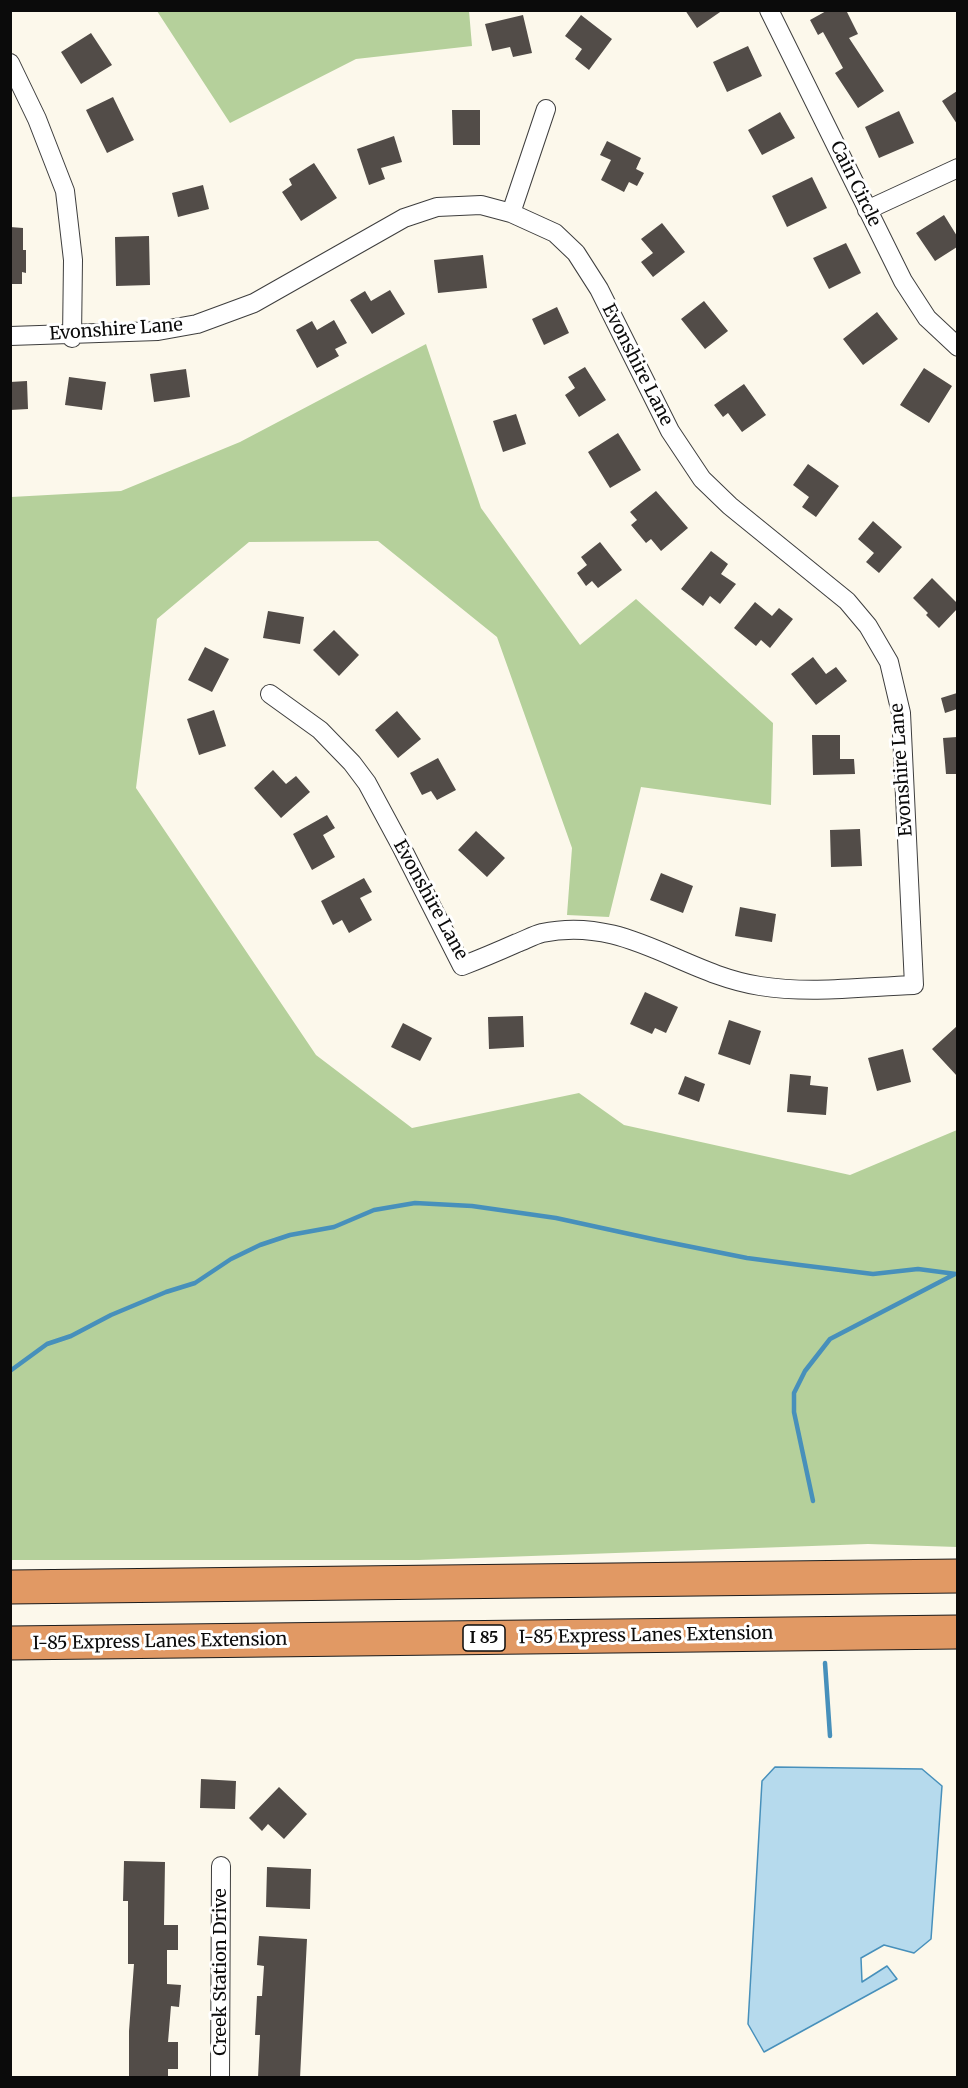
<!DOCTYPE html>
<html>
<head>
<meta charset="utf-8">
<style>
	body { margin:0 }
	#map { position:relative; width:968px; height:2088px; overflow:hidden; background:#fcf8eb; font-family:Merriweather,serif }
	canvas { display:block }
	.frame { position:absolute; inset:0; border:12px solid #0b0b0b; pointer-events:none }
</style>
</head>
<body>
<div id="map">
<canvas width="968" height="2088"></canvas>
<div class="frame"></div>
</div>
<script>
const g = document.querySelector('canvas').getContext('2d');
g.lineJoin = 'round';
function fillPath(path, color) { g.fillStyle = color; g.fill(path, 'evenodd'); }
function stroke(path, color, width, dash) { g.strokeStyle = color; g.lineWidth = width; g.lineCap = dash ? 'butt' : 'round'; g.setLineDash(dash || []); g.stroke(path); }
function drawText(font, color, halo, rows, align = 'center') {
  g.font = font + ' Merriweather,serif'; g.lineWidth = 6; g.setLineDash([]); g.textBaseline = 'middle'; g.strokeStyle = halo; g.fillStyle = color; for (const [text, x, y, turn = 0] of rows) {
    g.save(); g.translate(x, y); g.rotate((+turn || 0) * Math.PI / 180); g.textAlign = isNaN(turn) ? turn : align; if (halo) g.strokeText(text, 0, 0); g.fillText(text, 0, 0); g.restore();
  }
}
const forest = new Path2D(`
	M157,11H469L472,46L356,59L230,123Z
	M426,344L481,508L580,645L636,599L773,723L771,805L641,787L609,917L567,915L572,848L497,637L378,541L249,542L157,619L136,788L316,1055L412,1128L579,1093L624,1125L850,1175L957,1130V1547L868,1544L419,1560H11V497L121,491L240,442Z`);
const water = new Path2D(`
	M775,1767L922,1769L942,1786L931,1939L914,1953L884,1945L861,1958L862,1982L887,1966L897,1979L764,2052L748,2024L762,1781Z`);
const stream = new Path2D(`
	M10,1371L47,1344L71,1336L111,1315L166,1292L195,1283L231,1259L260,1245L290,1235L334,1227L374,1210L415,1203L472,1206L556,1218L657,1240L747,1258L800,1265L873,1274L918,1269L956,1274
	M813,1501L794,1412V1393L805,1371L830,1339L955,1274
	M825,1663L830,1736`);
const building = new Path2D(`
	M685,10H723L697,28Z
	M828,10H846L858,34L849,38L884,91L858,108L835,73L843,68L823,32L818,35L810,20Z
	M523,15L532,53L513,57L510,47L492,51L485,24Z
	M581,15L612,39L589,70L575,59L582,49L565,36Z
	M91,33L112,65L81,84L61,52Z
	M748,46L762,76L727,92L713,62Z
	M957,91V124L942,101Z
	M113,97L134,140L107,153L86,110Z
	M452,110H480V145H453Z
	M899,111L914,143L879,158L865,127Z
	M780,112L795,138L762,155L748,130Z
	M394,136L402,162L381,168L385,179L369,185L357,149Z
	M607,141L641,158L636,169L644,173L637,186L629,182L624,192L601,180L611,160L600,155Z
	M314,163L337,198L301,221L282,192L292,185L289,179Z
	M812,177L827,208L787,227L772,196Z
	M203,185L209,209L178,217L172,193Z
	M944,215L957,236V247L935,261L916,233Z
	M662,223L685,252L653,277L641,262L653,253L641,239Z
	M10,227L23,228V250H26V273L22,272V284H10Z
	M149,236L150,285L116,286L115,237Z
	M846,243L861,273L829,289L813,258Z
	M483,255L487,288L438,293L434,260Z
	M390,290L405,314L372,334L350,300L365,291L371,301Z
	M704,301L728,331L705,349L681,319Z
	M557,307L569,333L544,345L532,319Z
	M877,312L898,339L863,365L843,339Z
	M334,320L347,343L335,349L339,356L317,368L296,330L312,321L317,330Z
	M585,367L606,400L579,417L565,395L575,388L568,377Z
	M924,368L952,386L929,423L900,405Z
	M186,369L190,397L154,402L150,374Z
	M69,377L106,382L102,410L65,405Z
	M27,381L28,409L10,410V382Z
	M744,384L766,415L742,432L728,413L723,417L714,405Z
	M516,414L526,444L503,452L493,421Z
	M618,433L641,470L610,488L588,452Z
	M808,464L839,486L816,517L802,507L809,497L793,485Z
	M656,491L688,528L661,551L651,539L646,543L631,525L637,520L630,512Z
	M873,521L902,547L879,573L866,562L874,553L858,539Z
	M600,542L622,570L598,588L592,581L586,586L577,573L587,565L581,557Z
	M711,551L728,564L721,574L736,584L720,604L710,596L703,606L681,589Z
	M932,578L957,603V609L939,628L926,615L928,613L913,598Z
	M755,602L772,616L779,608L793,619L770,648L761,640L756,646L734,628Z
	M268,611L304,617L300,644L263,638Z
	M334,630L359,655L339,676L313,650Z
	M205,647L229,659L212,692L188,680Z
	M813,657L826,674L836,667L847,681L816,705L791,674Z
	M957,693V709L945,713L941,698Z
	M214,710L226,746L199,755L187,719Z
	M397,711L421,739L398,758L375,730Z
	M812,735H840V759H854L855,774L813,775Z
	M957,737V774H946L943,738Z
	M438,758L456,790L437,800L431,791L422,795L410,773Z
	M273,770L286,784L296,776L310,792L281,818L254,788Z
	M327,815L335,828L323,835L335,857L312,870L293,834Z
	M860,829L862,866L831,867L830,830Z
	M476,831L505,858L487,877L458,850Z
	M661,873L693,886L683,913L650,900Z
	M364,878L372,892L360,898L372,920L349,933L342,920L333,925L321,901Z
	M740,907L776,914L772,942L735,936Z
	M645,992L678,1007L666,1033L655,1028L652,1034L630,1024Z
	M523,1016L524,1047L489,1049L488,1017Z
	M729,1020L761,1031L750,1065L718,1054Z
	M403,1023L432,1038L420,1061L391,1047Z
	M957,1026V1076L932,1049Z
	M903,1049L911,1082L877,1091L868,1058Z
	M790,1074L811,1076L810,1085L828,1087L826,1115L787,1112Z
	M685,1076L705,1084L699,1102L678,1094Z
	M201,1779L236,1781L235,1809L200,1808Z
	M279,1787L307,1814L284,1839L268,1824L262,1831L249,1818Z
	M124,1861L165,1862L164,1925H178V1950H167V1984L181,1985L179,2007L171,2006L168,2042H178V2069H168V2078H129V2031L134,1964H128V1901H123Z
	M267,1867L311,1869L310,1909L266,1907Z
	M259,1936L307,1939L300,2078H258L260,2035H255L257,1996H262L264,1966L257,1965Z`);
const minor = new Path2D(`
	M769,10L903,281L927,318L958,347
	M10,63L37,119L65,191L73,260L72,338
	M867,210L958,168
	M511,213L546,109
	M10,336L158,331L197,324L254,303L404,218L437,207L481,205L511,213L555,233L576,253L599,289L670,431L702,479L730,506L847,601L868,626L889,662L901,713L914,985C863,987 810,994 760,986C682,974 626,915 542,933C534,935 525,940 517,943C499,951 480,959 462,966L401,846L367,783L352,763L320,730L270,694
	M220,2078L221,1866`);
const motorway = new Path2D(`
	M10,1587L958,1576
	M10,1643L958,1632`);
const shields = [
	[484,1638,42]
];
const shieldNames = [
	["I 85",484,1638]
];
const streetNames = [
	["Cain Circle",855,184,64],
	["Evonshire Lane",116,330,-4],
	["Evonshire Lane",637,365,63],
	["Evonshire Lane",902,770,-94],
	["Evonshire Lane",430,900,61],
	["I-85 Express Lanes Extension",646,1636,-1],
	["I-85 Express Lanes Extension",160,1642,-1],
	["Creek Station Drive",221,1972,-90]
];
fillPath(forest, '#b5d09b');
fillPath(water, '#b6daed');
stroke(water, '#4790bb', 1.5);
stroke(stream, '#4790bb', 4.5);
fillPath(building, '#524c48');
stroke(minor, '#3e3e3e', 20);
stroke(motorway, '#1c1c1c', 35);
stroke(minor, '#fff', 18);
stroke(motorway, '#e19964', 33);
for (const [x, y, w] of shields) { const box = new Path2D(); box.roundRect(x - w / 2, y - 13, w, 26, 4.5); g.fillStyle = '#fff'; g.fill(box); stroke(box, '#0b0b0b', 1.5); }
drawText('bold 16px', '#0b0b0b', null, shieldNames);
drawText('18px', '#0b0b0b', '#fff', streetNames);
</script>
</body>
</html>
